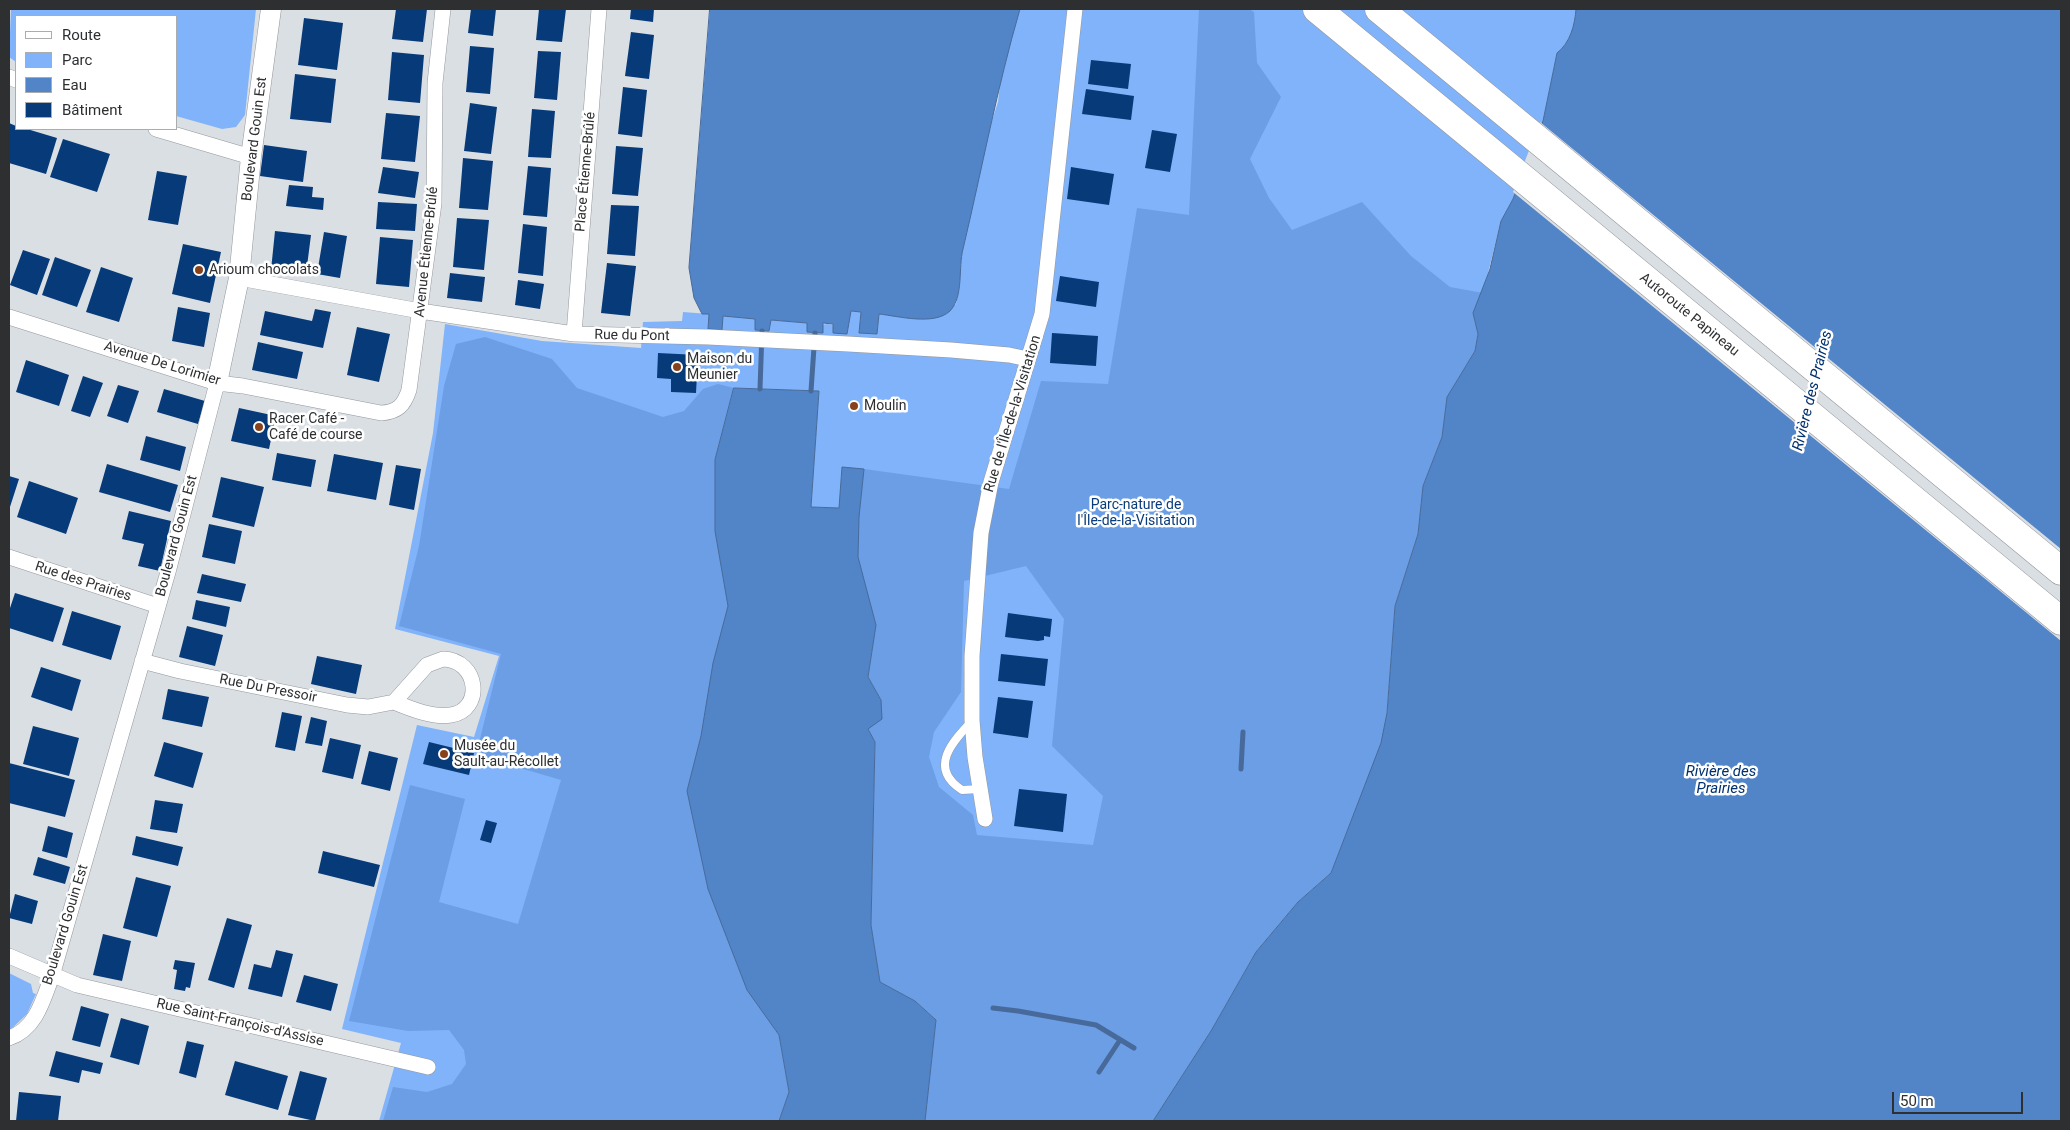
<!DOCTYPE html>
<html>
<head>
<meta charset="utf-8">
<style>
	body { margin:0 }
	#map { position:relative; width:2070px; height:1130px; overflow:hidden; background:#dadfe4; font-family:Roboto,sans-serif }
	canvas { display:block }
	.frame { position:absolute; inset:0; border:10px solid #2d2f31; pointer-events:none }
	.legend { position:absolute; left:15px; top:15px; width:162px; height:115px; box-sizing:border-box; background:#fff; border:1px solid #abacad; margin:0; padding:6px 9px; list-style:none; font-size:15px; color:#2d2f31 }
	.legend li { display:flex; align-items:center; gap:10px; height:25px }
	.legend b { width:25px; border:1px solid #abacad }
	.scale { position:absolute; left:1892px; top:1092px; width:131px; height:22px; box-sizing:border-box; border:2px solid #2d2f31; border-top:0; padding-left:6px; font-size:15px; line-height:18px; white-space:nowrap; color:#2d2f31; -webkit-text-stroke:4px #fff; paint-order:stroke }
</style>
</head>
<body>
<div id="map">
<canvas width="2070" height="1130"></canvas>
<div class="frame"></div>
<ul class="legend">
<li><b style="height:6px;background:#fff"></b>Route</li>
<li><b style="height:14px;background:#80b3f9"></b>Parc</li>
<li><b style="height:14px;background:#5284c8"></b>Eau</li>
<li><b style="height:14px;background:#073a78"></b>Bâtiment</li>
</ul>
<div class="scale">50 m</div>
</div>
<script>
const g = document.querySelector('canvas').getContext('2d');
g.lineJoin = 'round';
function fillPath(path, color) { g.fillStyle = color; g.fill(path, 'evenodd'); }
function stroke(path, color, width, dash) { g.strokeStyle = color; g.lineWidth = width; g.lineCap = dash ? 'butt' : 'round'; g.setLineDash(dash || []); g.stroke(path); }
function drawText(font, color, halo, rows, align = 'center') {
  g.font = font + ' Roboto,sans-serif'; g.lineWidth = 5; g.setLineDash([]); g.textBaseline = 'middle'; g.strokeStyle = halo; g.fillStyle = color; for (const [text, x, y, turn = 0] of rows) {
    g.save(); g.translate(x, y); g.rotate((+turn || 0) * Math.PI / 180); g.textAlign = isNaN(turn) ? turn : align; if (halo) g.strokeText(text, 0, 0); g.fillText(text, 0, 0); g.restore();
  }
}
const green = new Path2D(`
	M11,9H256L245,115L236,127L222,129L176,116V16H16V62L9,57Z
	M1020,9H1576C1575,25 1570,43 1557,53L1543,121L1513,199L1501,221L1483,293L1211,1031L1153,1121H925L936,1020L842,468L840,508L811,507L819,391L734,388L779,1121H379L401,1043L342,1029L417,725L474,737L499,656L395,629L433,433L445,324L542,341L641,348L643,322L682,321L683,312L709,314L708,329L723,316L755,319V330L769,331L771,320L807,323V332C827,321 829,321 847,334L850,311L861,312L859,333L877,334L879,314L927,318L956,304L962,252L987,136L998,102L1002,68Z
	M9,973L31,984L33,993L36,994L27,1014L9,1031Z`);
const forest = new Path2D(`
	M1199,9H1249L1254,12L1257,63L1281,97L1250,159L1269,198L1292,230L1362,202L1411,256L1450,287L1483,293L1473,313L1478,334L1475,351L1447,397L1442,437L1423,486L1418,534L1395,606L1387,713L1382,743L1331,873L1298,902L1256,952L1211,1031L1153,1121H925L936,1020L915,1001L880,982L871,925L875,742L868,729L881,700L868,677L876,625L858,557L859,517L864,469L1009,489L1041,381L1108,384L1137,208L1189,215ZM1026,566L1064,619L1052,746L1103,796L1093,845L977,835L973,815L939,787L929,757L934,732L961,692L964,581Z
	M485,337L552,359L577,388L663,417L684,411L703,389L718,384L734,388L715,460V531L728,606L713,663L701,736L687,791L708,889L747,990L779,1035L789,1092L779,1121H383L393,1087L427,1092L452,1084L466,1064L464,1050L449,1030L408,1031L349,1021L410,785L465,799L439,902L518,924L561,780L476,755L501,654L399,626L419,546L444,386L456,344Z`);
const water = new Path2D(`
	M710,9H1020C997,88 982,169 963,249C958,268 964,296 950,311C934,326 898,316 879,314L877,334L859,333L861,312L851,311L847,334L833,333V324L823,323V333L807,332V323L771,320L769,331L755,330V319L723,316L722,330L708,329L709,314H702L694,298L689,268Z
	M1576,9H2061V1121H1153L1211,1031L1256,952L1298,902L1331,873L1381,743L1387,713L1395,606L1418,534L1423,486L1442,437L1447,397L1475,351L1478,334L1473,313L1490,269L1501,221L1513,199L1543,121L1557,53C1570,43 1575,25 1576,9Z
	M734,388L819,391L811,507L839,508L842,467L864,469L859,517L858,557L876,625L868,677L881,700L882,719L868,729L875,742L871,925L880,982L915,1001L936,1020L925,1121H779L789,1092L779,1035L747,990L708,889L687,791L701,736L713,663L728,606L715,531V460Z`);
const pier = new Path2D(`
	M1540,122L2061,549V641L1513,192Z`);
const stream = new Path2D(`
	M760,389L762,331
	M811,391L815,333
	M1241,769L1243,732
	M993,1008L1018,1011L1096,1025L1134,1048
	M1099,1072L1120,1040`);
const building = new Path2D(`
	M396,9H427L423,42L392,39Z
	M471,9H496L493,36L468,33Z
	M539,9H566L562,42L536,40Z
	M631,9H654L653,22L630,19Z
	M304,18L343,23L337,70L298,65Z
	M631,32L654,35L649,79L625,76Z
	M470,46L494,48L490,94L466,92Z
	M538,51L561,52L557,100L534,98Z
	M392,52L424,55L420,103L388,100Z
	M1091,60L1131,64L1128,89L1088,84Z
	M295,74L336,79L331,123L290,119Z
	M623,87L647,90L642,137L618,134Z
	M1086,89L1134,96L1131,120L1082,114Z
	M470,103L497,107L491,154L464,151Z
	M532,109L555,111L551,158L528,157Z
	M386,113L420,116L415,162L381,159Z
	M9,123L16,126V129H27L57,138L46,174L9,163Z
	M1152,130L1177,134L1170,172L1145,168Z
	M63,139L110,154L97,192L50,177Z
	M264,145L307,151L303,182L260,176Z
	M616,146L643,148L638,196L612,194Z
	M463,158L493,161L488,210L459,208Z
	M528,166L551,168L547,217L523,215Z
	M383,167L419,172L415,198L378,193Z
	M1071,167L1114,174L1109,205L1067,199Z
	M157,171L187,176L178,225L148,220Z
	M289,185L313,187L312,197L324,198L323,210L286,206Z
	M378,202L417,204L415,231L376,229Z
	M611,205L639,206L635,256L607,254Z
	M457,218L489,220L484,270L453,267Z
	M523,224L547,227L543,276L518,273Z
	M275,231L311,235L306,274L271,270Z
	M324,232L347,236L340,278L317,274Z
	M380,237L413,240L409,287L376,284Z
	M183,244L221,252L210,303L172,294Z
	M23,250L50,259L37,295L10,285Z
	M55,257L91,270L77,307L42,295Z
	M607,263L636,266L630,316L601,313Z
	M101,267L133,278L119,322L86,312Z
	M450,273L485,277L482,302L447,298Z
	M1060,276L1099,282L1096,307L1056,301Z
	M518,280L544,284L540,309L515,305Z
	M178,307L210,313L204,347L172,341Z
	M315,309L331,312L323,348L260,335L265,311L312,321Z
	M357,327L390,334L379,382L347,375Z
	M1052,333L1098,336L1096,366L1050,363Z
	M258,342L303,352L297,379L252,370Z
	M658,353L698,355L696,393L671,392V379L657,378Z
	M26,360L69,375L59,406L16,392Z
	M83,376L103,383L90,417L71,411Z
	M118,385L139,391L128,423L107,416Z
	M164,389L205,401L198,424L157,412Z
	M239,408L276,416L269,449L231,441Z
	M146,436L186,447L180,471L140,460Z
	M277,453L316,460L311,487L272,480Z
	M334,454L383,463L376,500L327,491Z
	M107,464L178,485L170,512L99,492Z
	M396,465L421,469L414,510L389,505Z
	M9,476L19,479L9,510Z
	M221,477L264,487L254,527L212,517Z
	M29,481L78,498L66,534L17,517Z
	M129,511L171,521L160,571L138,566L144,544L122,539Z
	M209,524L242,531L235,564L202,557Z
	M202,574L246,584L241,602L197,593Z
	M15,593L64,608L53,642L9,628V611Z
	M196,600L230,607L226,627L192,619Z
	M72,611L121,626L111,660L62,645Z
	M1008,613L1052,619L1050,637L1044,636V640L1038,641L1005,637Z
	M187,626L223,635L215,666L179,657Z
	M1001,654L1048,659L1045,686L998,681Z
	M317,656L362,665L356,694L311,684Z
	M41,667L81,680L72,711L31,697Z
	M168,689L209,697L202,727L162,719Z
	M998,697L1033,701L1028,738L993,733Z
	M282,712L302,716L295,751L275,747Z
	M311,717L327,721L322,746L305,743Z
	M33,726L79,738L69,776L23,764Z
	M330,738L361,745L353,779L322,772Z
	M164,742L203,753L193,788L154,776Z
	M429,742L474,753L469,775L423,764Z
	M369,751L398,758L390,791L361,784Z
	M9,763L75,780L65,817L9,803Z
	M1019,789L1067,794L1063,832L1014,826Z
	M155,800L183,804L177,833L150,829Z
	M486,820L497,823L491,843L480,840Z
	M48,826L73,833L67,858L42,851Z
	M136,836L183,847L178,866L132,855Z
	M323,851L380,865L374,887L318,873Z
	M38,857L70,867L65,884L33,875Z
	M136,877L171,886L157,937L123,928Z
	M15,894L38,901L32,924L9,918Z
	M227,918L252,925L234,988L208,980Z
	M103,934L131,941L122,981L93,975Z
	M276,950L293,954L282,997L248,989L254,964L271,968Z
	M175,960L195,963L190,988L186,987L185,991L174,989L177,970L173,969Z
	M304,975L338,984L331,1011L296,1002Z
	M81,1006L109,1014L100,1047L72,1040Z
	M121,1018L149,1026L139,1065L110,1057Z
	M187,1041L204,1045L196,1078L179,1073Z
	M56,1051L103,1063L100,1074L82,1070L79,1083L49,1076Z
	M235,1061L288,1076L278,1110L225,1095Z
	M300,1071L327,1078L315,1121L288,1115Z
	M19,1092L61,1096L58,1121H16Z`);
const service = new Path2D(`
	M972,721C952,742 928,768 962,790L980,789`);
const minor = new Path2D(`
	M9,77L16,80
	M156,129L251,157
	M239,278L420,311L574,334L708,337L848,344L951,350L1009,355L1028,359
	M9,317L217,383L243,386L381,413C398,412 404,405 409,390L434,203L435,83L443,9
	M574,334L599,9
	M9,557L158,606
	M443,659C479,660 484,710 451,715C433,718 411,709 394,702L427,665Z
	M142,661L180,671L347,705L368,707L394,702
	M985,819L975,757L972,720V656L981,533L991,482L1042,314L1075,9
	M9,956L77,985L428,1067
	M9,1038C36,1029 43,1000 52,976L168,572L217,383`);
const tertiary = new Path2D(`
	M217,383L239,278L251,157L271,9`);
const motorway = new Path2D(`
	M1317,9L2061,621
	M1379,9L2061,571`);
const markers = [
	[199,270,5,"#87421b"],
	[677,367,5,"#87421b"],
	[854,406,5,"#87421b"],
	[259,427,5,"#87421b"],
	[444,754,5,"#87421b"]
];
const streetNames = [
	["Boulevard Gouin Est",255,139,-83],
	["Place Étienne-Brûlé",586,172,-85],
	["Avenue Étienne-Brûlé",427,252,-84],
	["Autoroute Papineau",1689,315,39],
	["Rue du Pont",632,336,1],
	["Avenue De Lorimier",162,364,17],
	["Rue de l'Île-de-la-Visitation",1013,414,-73],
	["Boulevard Gouin Est",177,536,-75],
	["Rue des Prairies",83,582,18],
	["Rue Du Pressoir",268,689,11],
	["Boulevard Gouin Est",66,925,-73],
	["Rue Saint-François-d'Assise",240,1023,13]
];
const poiNames = [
	["Arioum chocolats",209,270],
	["Maison du",687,359],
	["Meunier",687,375],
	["Moulin",864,406],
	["Racer Café -",269,419],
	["Café de course",269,435],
	["Musée du",454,746],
	["Sault-au-Récollet",454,762]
];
const parkNames = [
	["Parc-nature de",1136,505],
	["l'Île-de-la-Visitation",1136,521]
];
const waterNames = [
	["Rivière des Prairies",1813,391,-76],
	["Rivière des",1721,772],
	["Prairies",1721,789]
];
fillPath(green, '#80b3f9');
fillPath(forest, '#6b9ee5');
fillPath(water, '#5284c8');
stroke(water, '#476a9b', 1);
fillPath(pier, '#dadfe4');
stroke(stream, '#476a9b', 5);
fillPath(building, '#073a78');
stroke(service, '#94979d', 9);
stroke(minor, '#94979d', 16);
stroke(tertiary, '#94979d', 21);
stroke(motorway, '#94979d', 29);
stroke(service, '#fff', 8);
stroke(minor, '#fff', 15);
stroke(tertiary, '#fff', 20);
stroke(motorway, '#fff', 28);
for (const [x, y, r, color] of markers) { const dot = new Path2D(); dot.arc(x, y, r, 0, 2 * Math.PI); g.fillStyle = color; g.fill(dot); stroke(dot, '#fff', 2); }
drawText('14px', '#2d2f31', '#fff', streetNames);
drawText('14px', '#2d2f31', '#fff', poiNames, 'left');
drawText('14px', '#083c7a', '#fff', parkNames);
drawText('italic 15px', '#00316e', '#fff', waterNames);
</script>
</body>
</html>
